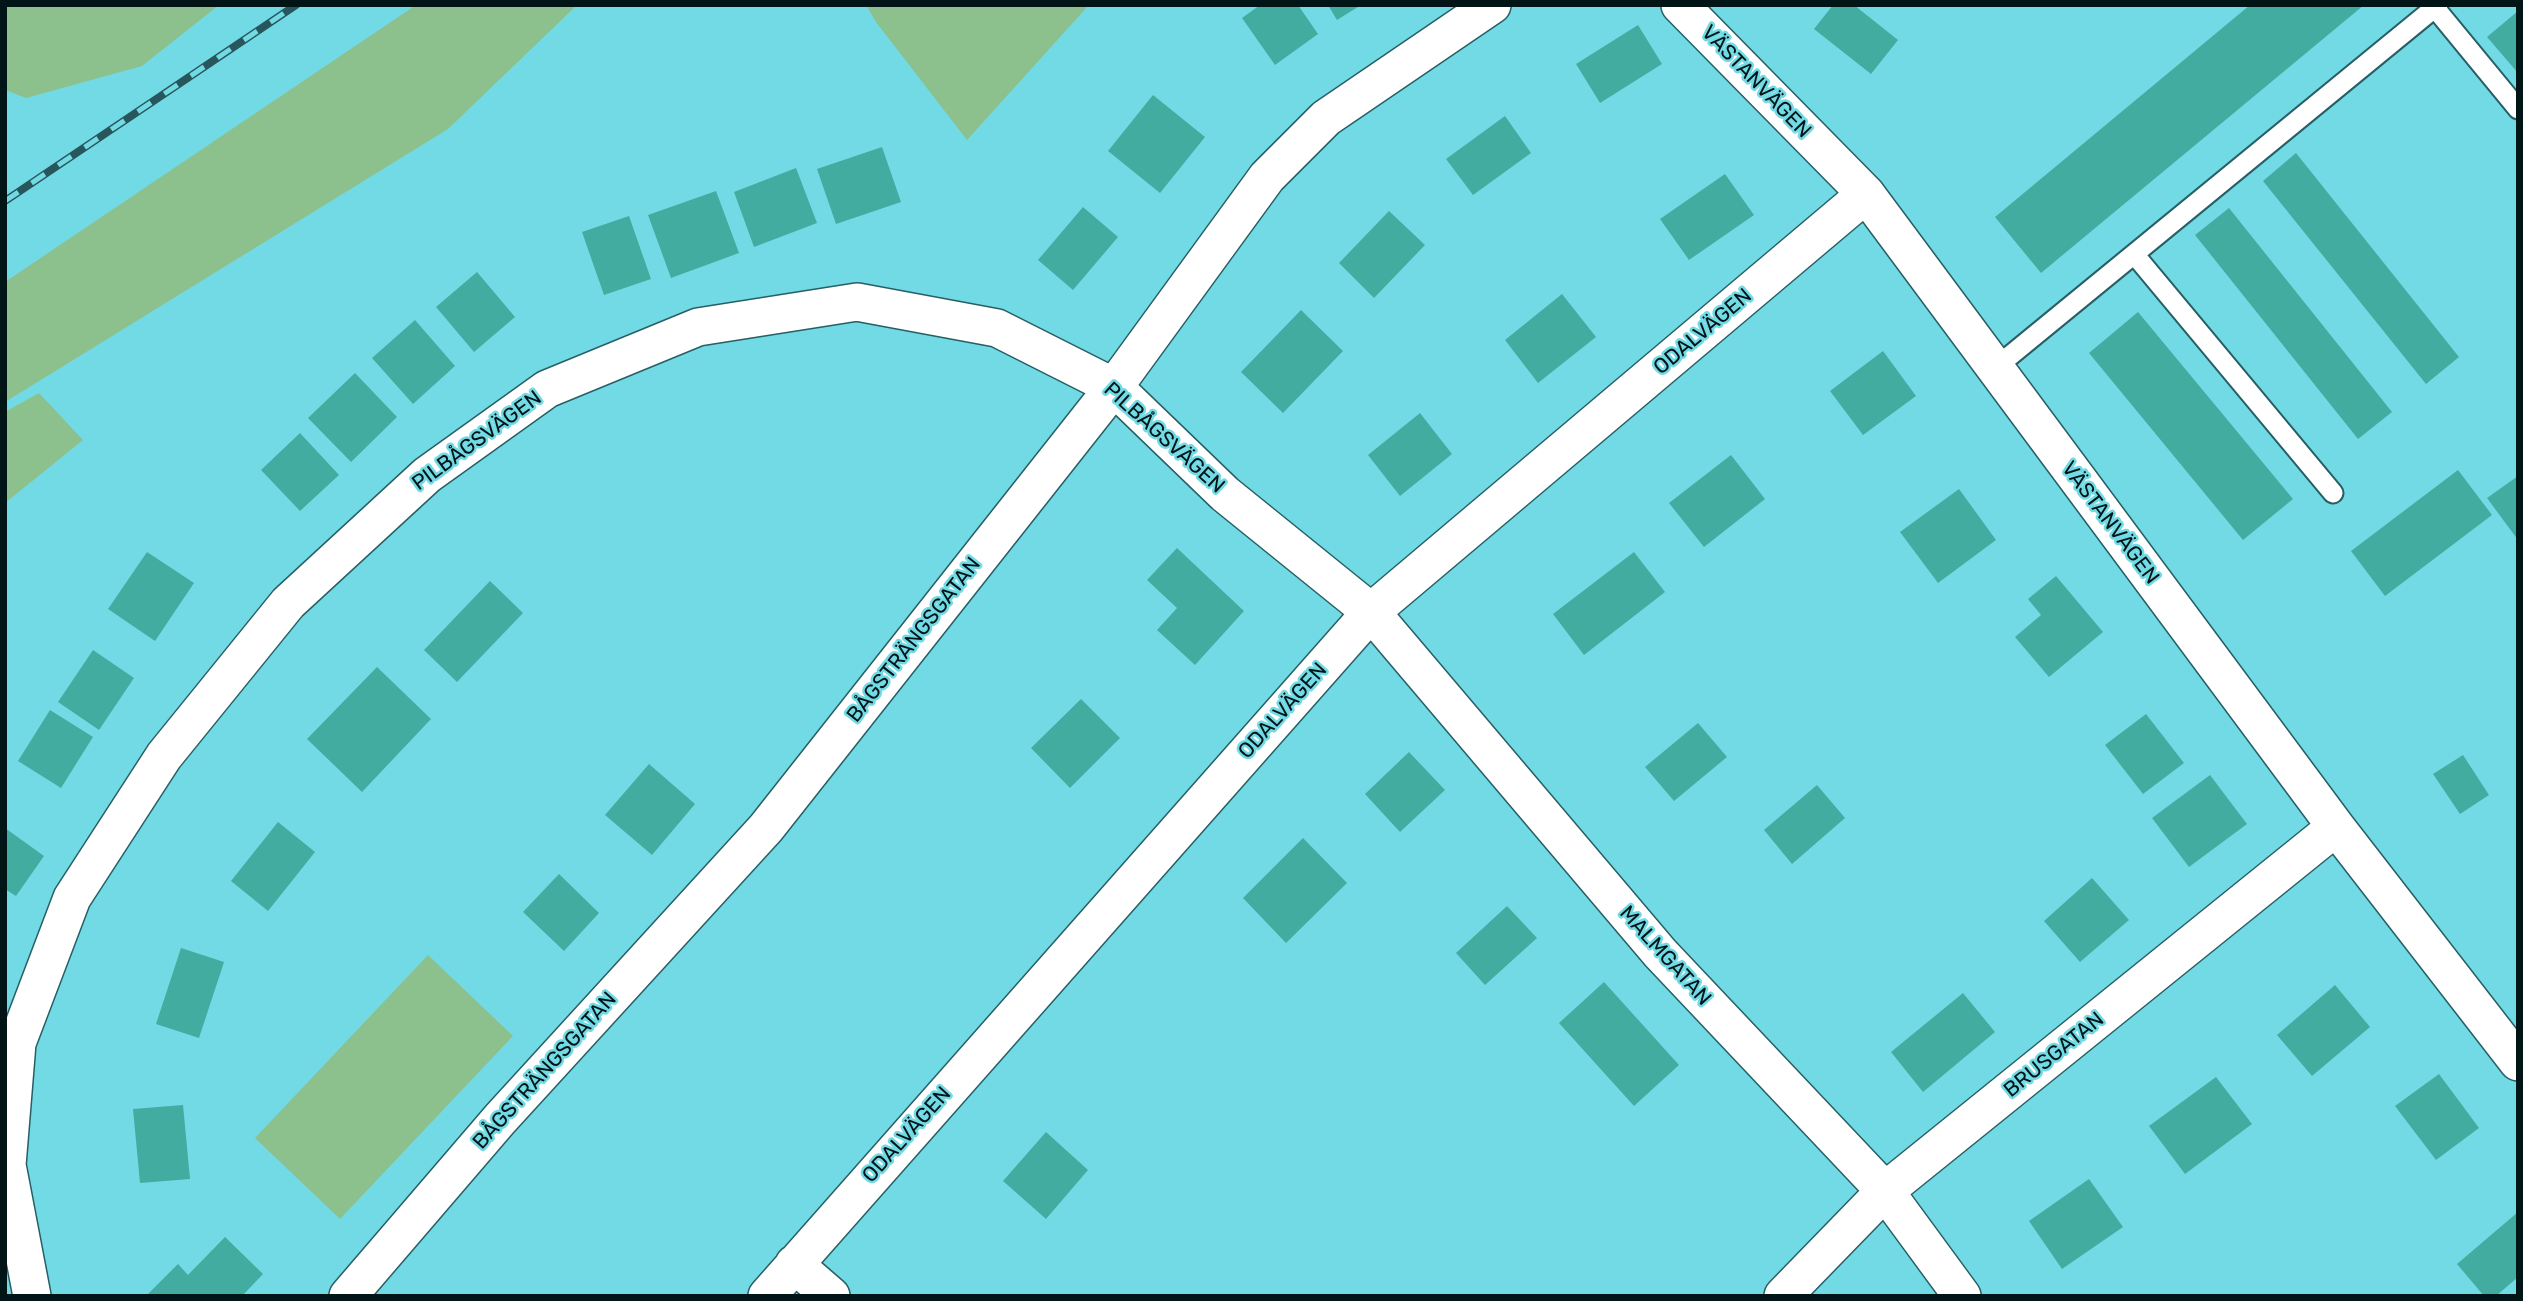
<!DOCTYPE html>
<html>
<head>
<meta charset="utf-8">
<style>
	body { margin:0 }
	#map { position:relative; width:2523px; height:1301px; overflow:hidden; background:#72dae5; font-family:Rubik,sans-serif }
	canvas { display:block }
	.frame { position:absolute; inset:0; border:7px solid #011517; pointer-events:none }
</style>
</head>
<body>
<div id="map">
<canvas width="2523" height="1301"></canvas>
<div class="frame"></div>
</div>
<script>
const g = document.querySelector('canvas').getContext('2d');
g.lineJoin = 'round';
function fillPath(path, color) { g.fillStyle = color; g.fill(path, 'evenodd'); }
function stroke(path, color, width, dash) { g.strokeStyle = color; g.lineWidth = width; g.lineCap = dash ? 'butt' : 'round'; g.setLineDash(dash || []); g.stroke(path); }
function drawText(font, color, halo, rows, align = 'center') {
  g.font = font + ' Rubik,sans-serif'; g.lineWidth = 5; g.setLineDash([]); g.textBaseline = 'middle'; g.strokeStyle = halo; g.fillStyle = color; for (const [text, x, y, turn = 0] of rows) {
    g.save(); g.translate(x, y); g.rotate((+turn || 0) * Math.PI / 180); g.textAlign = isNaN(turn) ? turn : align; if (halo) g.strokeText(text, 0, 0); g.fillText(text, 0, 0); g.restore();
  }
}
const green = new Path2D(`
	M5,5H219L142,66L26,98L5,90Z
	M416,5H577L448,129L5,402V282Z
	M866,5H1089L967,140L876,22Z
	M39,393L83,440L5,503V412Z
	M428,955L513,1036L340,1219L255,1138Z`);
const building = new Path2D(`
	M1260,5H1298L1318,34L1275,65L1242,18Z
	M1328,5H1361L1337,20Z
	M1833,5H1854L1898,40L1871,74L1814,29Z
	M2250,5H2364L2041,273L1995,217Z
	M2518,11V73L2487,37Z
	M1638,25L1662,64L1600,103L1576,64Z
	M1153,95L1205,137L1160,193L1108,151Z
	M1505,116L1531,153L1473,195L1446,159Z
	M882,147L901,202L836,224L817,169Z
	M2296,153L2459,357L2426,384L2263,181Z
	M796,168L817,223L754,247L734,192Z
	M1725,174L1754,215L1689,260L1660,219Z
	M716,191L739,253L671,278L648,215Z
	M1083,207L1118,237L1073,290L1038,260Z
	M2229,208L2392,412L2358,439L2195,235Z
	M1389,211L1425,245L1374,298L1339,263Z
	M629,216L651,279L604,295L582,232Z
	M477,272L515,317L474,352L436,307Z
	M1562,294L1596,337L1538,383L1505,340Z
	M1301,310L1343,351L1283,413L1241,372Z
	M2138,312L2293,499L2243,540L2089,353Z
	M415,320L455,366L413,404L372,358Z
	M1883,351L1916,396L1863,435L1830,391Z
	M355,373L397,417L351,462L308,418Z
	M1420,413L1452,454L1400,496L1368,455Z
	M300,433L339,475L300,511L261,470Z
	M1731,455L1765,499L1704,547L1669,503Z
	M2458,470L2492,515L2385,596L2351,551Z
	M2518,476V540L2487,498Z
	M1959,489L1996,540L1938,583L1900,532Z
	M1177,548L1244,611L1195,665L1157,630L1177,608L1147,580Z
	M147,552L194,583L155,641L108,609Z
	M1634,552L1665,592L1584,655L1553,614Z
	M2056,576L2103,632L2049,677L2015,637L2041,615L2028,599Z
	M490,581L523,613L457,682L424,650Z
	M93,650L134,678L99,730L58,702Z
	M377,667L431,719L362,792L307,739Z
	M1081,699L1120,738L1070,788L1031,748Z
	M50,710L93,737L61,788L18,761Z
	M2146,714L2184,763L2143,794L2105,745Z
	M1698,723L1727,757L1674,801L1645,767Z
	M1409,752L1445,790L1400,832L1365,794Z
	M2463,755L2489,795L2460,814L2433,774Z
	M649,764L695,804L652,855L605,815Z
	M2210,775L2247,824L2189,867L2152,818Z
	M1817,785L1845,818L1792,864L1764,830Z
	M278,822L315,852L268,911L231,881Z
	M5,828L44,856L16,896L5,889Z
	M1303,838L1347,883L1286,943L1243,898Z
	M559,874L599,913L564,951L523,912Z
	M2092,878L2129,920L2080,962L2044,921Z
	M1507,906L1537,938L1485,985L1456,953Z
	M181,948L224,962L199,1038L156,1024Z
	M1604,982L1679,1065L1634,1106L1559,1023Z
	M2335,985L2370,1027L2312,1076L2277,1035Z
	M1963,993L1995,1032L1923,1092L1891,1052Z
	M2439,1074L2479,1128L2436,1160L2395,1106Z
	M2216,1077L2252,1124L2185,1174L2149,1126Z
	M183,1105L190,1179L140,1183L133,1109Z
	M1046,1132L1088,1170L1046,1219L1003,1181Z
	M2089,1179L2123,1227L2062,1269L2029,1221Z
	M2518,1212V1277L2496,1296H2484L2457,1264Z
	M225,1237L263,1274L242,1296L148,1294L178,1264L188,1275Z`);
const service = new Path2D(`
	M2435,8L2518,109
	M2134,254L2333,493
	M1995,368L2438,5`);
const minor = new Path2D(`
	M1680,5L1866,194L2336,827L2518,1062
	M794,1264L831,1296
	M32,1296L7,1165L17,1043L72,898L164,756L288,603L427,475L547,389L698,327L857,302L997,328L1114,387L1225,494L1371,612L1660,953L1885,1191L1962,1296
	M348,1296L500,1119L766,828L1114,387L1267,177L1326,118L1492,5
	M767,1296L1371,612L1866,194
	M1783,1296L1885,1191L2336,827`);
const rail = new Path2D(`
	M5,201L296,5`);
const streetNames = [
	["VÄSTANVÄGEN",1756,82,46],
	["ODALVÄGEN",1703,332,-40],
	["PILBÅGSVÄGEN",1164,438,42],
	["PILBÅGSVÄGEN",477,441,-36],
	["VÄSTANVÄGEN",2110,523,53],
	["BÅGSTRÄNGSGATAN",914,640,-52],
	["ODALVÄGEN",1283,711,-48],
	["MALMGATAN",1665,956,48],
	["BRUSGATAN",2054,1055,-39],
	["BÅGSTRÄNGSGATAN",545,1071,-48],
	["ODALVÄGEN",907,1135,-48]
];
fillPath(green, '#8cc08d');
fillPath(building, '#42aca0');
stroke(service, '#275f65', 23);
stroke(minor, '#275f65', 40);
stroke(service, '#fff', 19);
stroke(minor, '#fff', 37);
stroke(rail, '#27575c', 8);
stroke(rail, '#72dae5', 5, [16]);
drawText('21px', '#011517', '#72dae5', streetNames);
</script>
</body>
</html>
